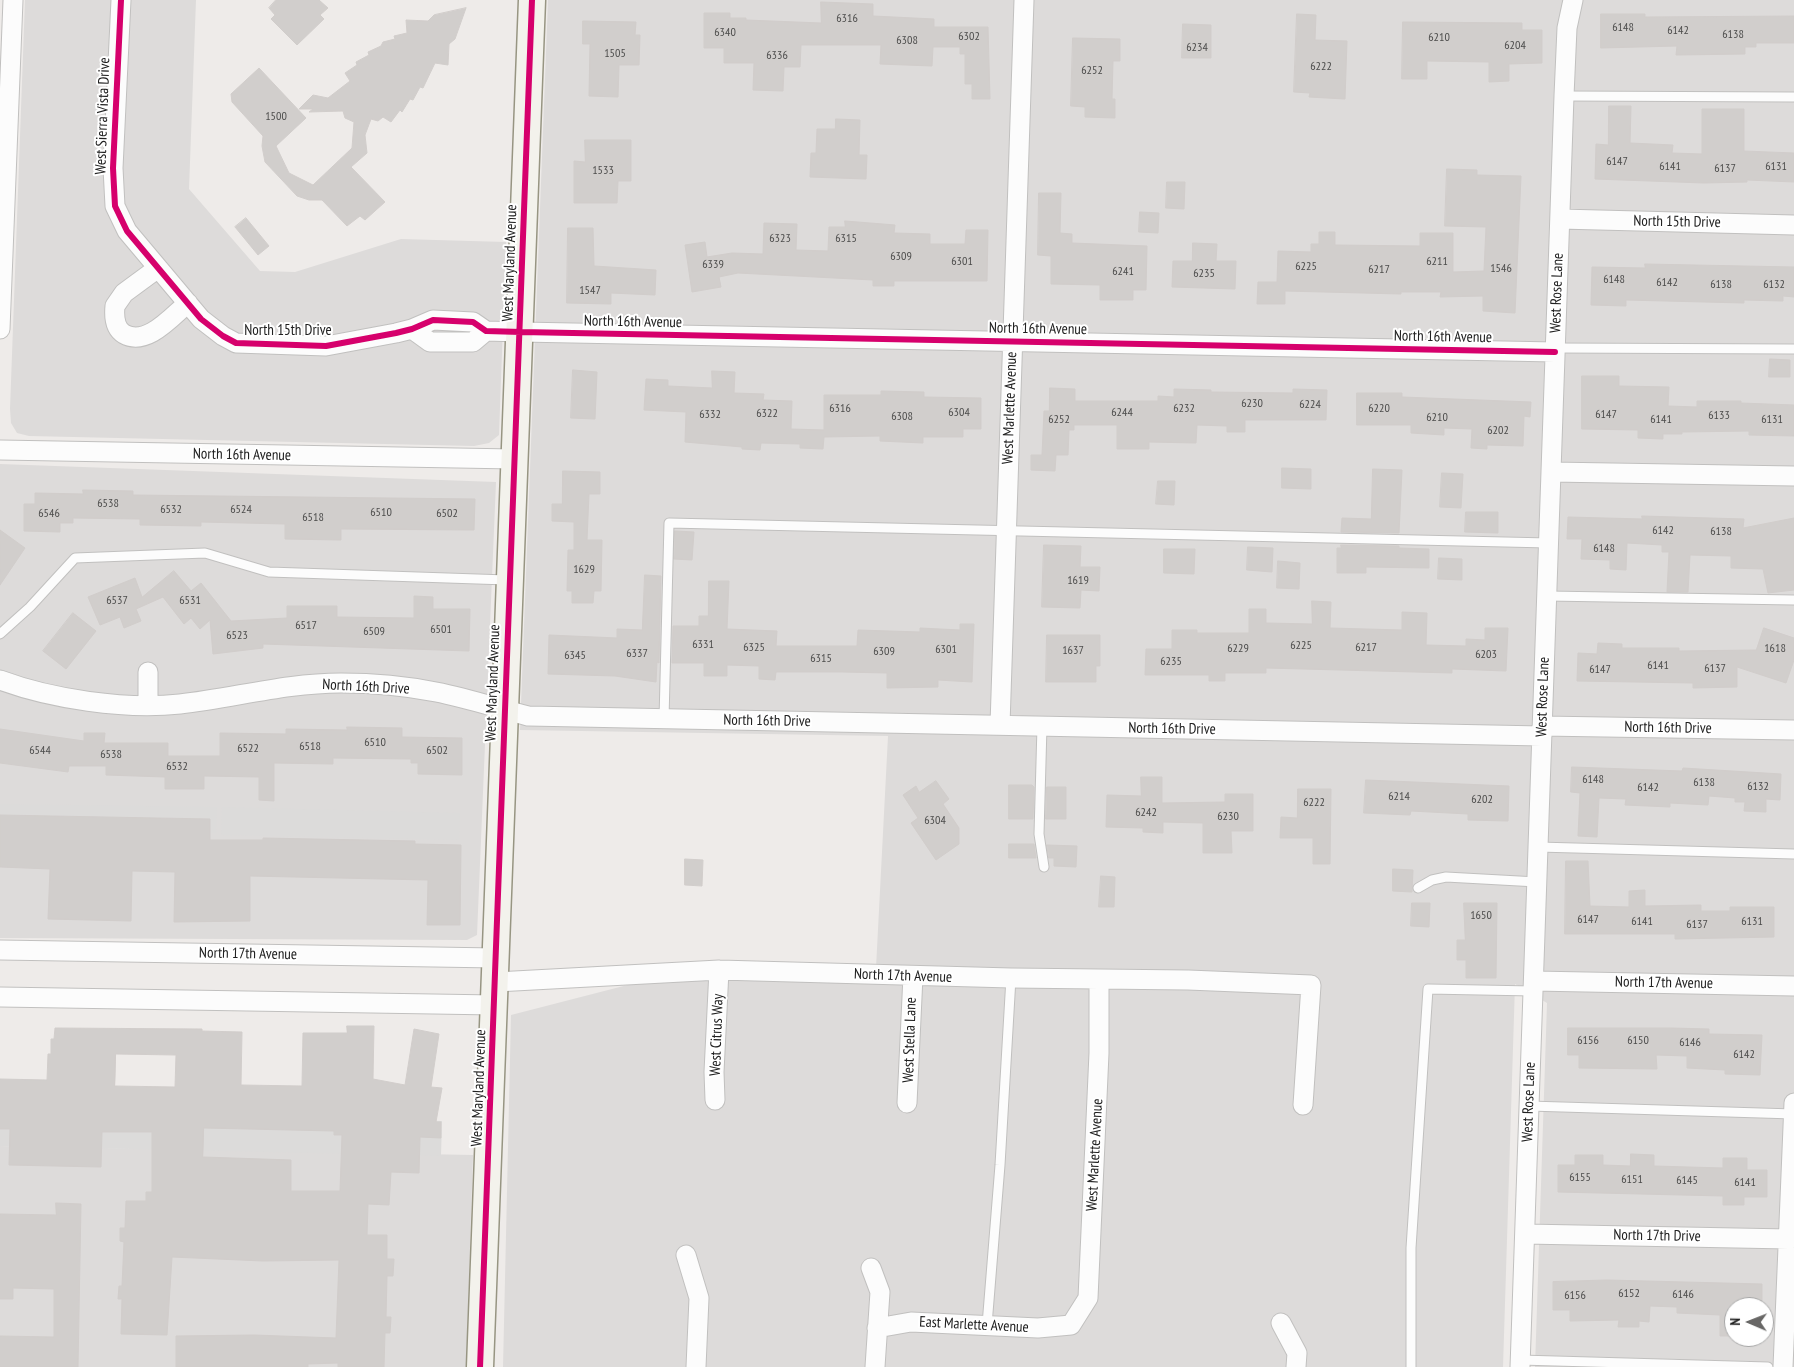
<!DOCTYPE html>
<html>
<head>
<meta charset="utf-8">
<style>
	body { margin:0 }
	#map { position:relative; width:1794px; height:1367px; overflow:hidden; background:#eeebe9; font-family:"PT Sans Narrow",sans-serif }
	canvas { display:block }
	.north { position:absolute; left:1724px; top:1297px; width:50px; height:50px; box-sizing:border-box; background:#fff; border:1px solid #a6a6a6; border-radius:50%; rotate:271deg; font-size:14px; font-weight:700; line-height:20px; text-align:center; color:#202020 }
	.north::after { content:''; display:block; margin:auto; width:18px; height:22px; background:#686766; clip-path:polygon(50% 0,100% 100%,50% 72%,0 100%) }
</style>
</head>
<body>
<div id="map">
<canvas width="1794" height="1367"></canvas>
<div class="north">N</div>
</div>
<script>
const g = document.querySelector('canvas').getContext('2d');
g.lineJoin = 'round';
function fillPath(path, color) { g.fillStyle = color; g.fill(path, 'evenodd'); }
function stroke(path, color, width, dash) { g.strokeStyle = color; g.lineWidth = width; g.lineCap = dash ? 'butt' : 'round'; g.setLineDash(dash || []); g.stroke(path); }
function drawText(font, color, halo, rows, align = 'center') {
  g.font = font + ' "PT Sans Narrow",sans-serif'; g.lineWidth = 4; g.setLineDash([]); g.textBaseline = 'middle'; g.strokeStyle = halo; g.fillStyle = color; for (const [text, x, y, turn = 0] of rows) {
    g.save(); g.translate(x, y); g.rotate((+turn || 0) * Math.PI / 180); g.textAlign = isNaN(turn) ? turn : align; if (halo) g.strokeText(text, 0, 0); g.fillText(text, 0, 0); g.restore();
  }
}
const residential = new Path2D(`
	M25,0H196L189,189L260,271L295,272L401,239L506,242L499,435L489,443L474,446L29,436L17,433L11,423L10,409Z
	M548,0H1794V1367H1535L1547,1003L1515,984L1503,1367H503L511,1015L713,963L876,968L888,736L520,730ZM1734,1307H1764V1337H1734Z
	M0,464L496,482L477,935L467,940L0,938Z
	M0,1146L473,1155L466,1367H0Z`);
const religious = new Path2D(`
	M0,804L217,807L216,833L0,830Z
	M222,807L460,813L459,840L221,835Z
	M0,1115L442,1121L441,1156L0,1146Z`);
const building = new Path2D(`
	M276,0H319L328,8L320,15L324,19L297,45L271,19L275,15L269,8Z
	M821,2L873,4V16L934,19V27H988L990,99H972V84H965V54H960V47H933L932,66L880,64L881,45H801L800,67H784L783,91L753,90L754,63H724V48H704V13H730V18H746V20L821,23Z
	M466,8L455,39L449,44L448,65L435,63L423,88L420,87L413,100L410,99L402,112L400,110L391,122L383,117L378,121L371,119L365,135L367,153L351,167L385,202L365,220L360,216L347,226L322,200H309L297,196L265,162L262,146L263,136L232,102L231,94L259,68L306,118L276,146L289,173L313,185L352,148L354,122L345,118L343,111L309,112L313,109H299L313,95L328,98L350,81L345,73L357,65L356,62L369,55L368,52L381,46L383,42L395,39L394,36L407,33L406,20L428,21L434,15Z
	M1297,14L1316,15L1315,40L1347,41L1345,99L1309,97L1310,93L1294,92Z
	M1601,14H1645V17L1794,16V43H1756V47H1745V54L1676,55L1677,46L1601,48Z
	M583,21L636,22L635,35H640L639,65H619L618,97L589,96L590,44H583Z
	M1403,22L1522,23V30H1542V63L1509,64V81L1489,82V62L1427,61V79H1402Z
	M1183,24L1211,25V58H1182Z
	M1073,38L1120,39V61H1113L1112,99H1115V118L1085,117V107L1071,106Z
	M1609,106H1631L1630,143L1673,145L1672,153L1702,154V109H1744V151L1794,153V182L1747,180V182L1704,183L1595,179L1596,144L1608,145Z
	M836,119L860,120L859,155H867L866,179L810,177L811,153H816L817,129H835Z
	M585,140H631V181H618L617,203H574V161L585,162Z
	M1447,169L1477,170V175L1521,176L1515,313L1483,311V296L1440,297L1441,292H1401V294L1285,291V304H1257L1258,282H1277L1278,251L1311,252V244H1319V232H1335V245L1420,246V233H1453V272L1484,271L1486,227L1445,226Z
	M1167,182H1185L1184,209L1166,208Z
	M1039,193H1061L1060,233L1072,234V243L1147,246L1146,290H1133V300H1100V285L1051,284V256L1038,255Z
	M1140,212L1159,213L1158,233L1139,232Z
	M246,218L269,246L258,255L235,227Z
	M845,221L895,225L894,233L930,234V244H965L966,230H988L987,281H894V286H873V280L738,273L719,277L721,287L692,292L685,245L705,242L707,257L732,253L763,254L764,223L797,224L796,250L828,251L829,227H845Z
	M568,228H593L594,266L656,270L655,295L611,293V304L567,303Z
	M1193,243L1217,244L1216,261H1236L1235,289L1172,287L1173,261H1192Z
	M1645,264L1794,267V297L1783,296V301L1744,300V303L1626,300V306L1591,305L1592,267L1645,268Z
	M1770,359L1790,360V377H1769Z
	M573,370L597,372L595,419L571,418Z
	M712,371L735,372L734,393L764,394L763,400L792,401L791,429L824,430V395H881V391L924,392V397L981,398V429H963V437H923V443L880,441V436L824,437L823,449L800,448V444L761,443L760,450L742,449V447L685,442L686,412L644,410L646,379L668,380V386L712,388Z
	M1582,376H1619V386L1669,387L1668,406L1697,407V401H1741V403L1794,405V436L1749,435V431L1682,432V434H1663V439L1638,438V430L1582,429Z
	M1050,388L1075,389V401H1158V396L1174,397V389L1211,390V392L1293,393V389L1327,390L1326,420H1245V432H1227V426L1197,425L1196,443L1149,442V449H1117V425H1074V430H1069L1068,455H1056L1055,471L1031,470V455H1042L1044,411H1049Z
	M1357,393H1402V397L1531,402L1530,417L1524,416L1523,446L1487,445V449L1471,448L1472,429L1444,428V435L1411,433V425H1357Z
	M1282,468L1311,469V489L1282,488Z
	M1373,469L1402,470L1399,533L1341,532L1342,518L1371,519Z
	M563,471L600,472V494H589L587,540H602L601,591H594L593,603H572V591H567L568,550H574V522L552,521V504H562Z
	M1442,473L1463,474L1461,508L1440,507Z
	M1158,481H1175L1174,505L1156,504Z
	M83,490L133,491V495L475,499L474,530L341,529V540L285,539V524L201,522V526L140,525V519L73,518V523H60V532L24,531V504H35V493L83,494Z
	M1466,512H1498V533L1465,532Z
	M1642,516L1744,519L1743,528L1794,518V590L1768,593L1763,569L1731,568V556L1690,555L1688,592H1667L1669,552H1662V545L1627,543L1626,570L1610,569V560L1581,559L1582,539H1567L1568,517L1642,519Z
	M0,530L25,548L0,585Z
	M675,531L694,532L692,560L674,559Z
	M1044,545L1081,546L1080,567H1100L1099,591L1081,590L1080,608L1042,607Z
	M1341,545L1399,546V548L1429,549V568L1366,567V573H1337V548H1341Z
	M1248,547L1273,548L1272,572L1247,570Z
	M1164,549H1195L1194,574L1164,573Z
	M1439,558L1462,559V580L1438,579Z
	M1278,561L1300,563L1299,589L1277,588Z
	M174,571L191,591L201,583L231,621L287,618V606H337V617L414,618V596L433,597V609H470L469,651L263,644V648L213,654L210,620L200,629L191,618L184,624L163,597L136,609L141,621L124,628L120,617L100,625L88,597L135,578L142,597Z
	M645,575L661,576L659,663L657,662L656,682L615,676L548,674L549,635L617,638V629L642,630Z
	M709,581H729L727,629L777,631L776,646H857L858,630L920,632V628L960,630V624H974L972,682L938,680V687L887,688V673L843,672H776L775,680L759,679V666L727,665V676H704V663H672L673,626H699V616H708Z
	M1312,601L1331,602L1330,628L1402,630V612L1427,613L1426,645L1466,646V639L1485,640V628H1508L1506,671L1452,669V673L1266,668V673H1225V681H1209V675H1145L1146,649H1172V630H1197V633H1249V609H1266V623L1312,624Z
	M73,613L96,631L66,669L43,651Z
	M1764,628L1794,638V660L1786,683L1737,667V687L1693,688V683L1577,681L1578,653L1597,654L1598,643L1622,644V648H1679V651L1756,650Z
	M1047,635H1100V666H1096V682H1046Z
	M347,727L402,728V737L462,738V775L418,774V763H411V759L333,758V764L274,763V801L259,800V777L204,776V789H165V777L106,775V766H69L68,772L0,763V729L84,741V733H105L104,743H168V756H220V733L286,734V729L347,730Z
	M1572,767L1682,771L1683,768L1781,774L1780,800L1766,799V812L1744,811L1745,802H1735V798L1709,796L1708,805L1670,803V807L1625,805L1626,799L1599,798L1597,837L1578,836L1580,793L1571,792Z
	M1141,777H1162V803L1225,802V794H1253V831H1231L1232,853H1203V823L1163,822V833L1143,832V828L1106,827L1107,795L1141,796Z
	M1366,780L1509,786L1508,821L1468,820V814L1411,811L1410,815L1364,813Z
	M936,781L949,799L943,804L959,828V844L936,860L911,823L918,818L903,795L916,786L919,792Z
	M1009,785H1032L1034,787L1033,819H1009Z
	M1047,787H1066V819H1046Z
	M1298,789H1331L1330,864H1313V838H1280L1281,817L1297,818Z
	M0,815L210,819V840H263V838L415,841V844L461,845L460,925H427L428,880L250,876V921L174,922L175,872L132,871L131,921L48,919L50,869L0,867Z
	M1009,844H1034L1036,858H1009Z
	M1047,845L1077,846L1076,867L1054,866V858H1049Z
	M685,859L703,860L702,886L685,885Z
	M1566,861H1588L1590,906L1629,907V891L1645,890V906L1701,905V911H1730V907H1774V937L1675,939V934H1565Z
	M1393,869L1413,870L1412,892L1393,891Z
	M1101,876L1115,877L1114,907H1099Z
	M1412,903H1430L1429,927L1411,926Z
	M1464,903H1497L1496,978H1466V960H1457V940H1465Z
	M347,1026H374L373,1079L405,1085L414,1029L439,1034L431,1087L442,1088L436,1122H441V1138L420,1137L419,1173L391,1172L389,1205L368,1204L367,1235H387V1259H394L393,1276H387L386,1317H391L390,1333H385L384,1367H338V1363L308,1364V1367H176V1336L254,1335L336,1338L339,1260L263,1261L172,1257L167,1335L121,1334L122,1299H118L119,1286H122L124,1242L120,1241V1228H125L126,1201H146V1192H152V1132H102L101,1167L9,1165L10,1129H0V1079L47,1080L48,1054H51V1039H54L55,1028L202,1029V1031L242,1032L241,1085L302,1086L303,1033H347ZM116,1054L176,1055L175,1087L115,1086ZM204,1128L334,1131V1135H342L340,1191H291V1160L203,1157Z
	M1568,1028H1671L1709,1029V1034L1762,1035L1760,1075L1725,1074V1070L1687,1068V1056L1656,1055L1657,1069L1579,1068V1055H1568Z
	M1631,1154L1654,1155V1166L1723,1168V1158H1747V1170H1767V1197H1744V1205H1723V1196L1558,1192V1165H1575V1155H1603V1165L1630,1166Z
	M56,1203L81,1204L78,1367H0V1336L54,1337V1289L13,1288V1299H0V1214L56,1215Z
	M1607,1280L1762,1284V1307H1734V1336H1720V1315L1677,1313V1307L1650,1306L1649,1322L1639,1321V1327H1618L1619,1320L1570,1321V1310H1553V1282Z`);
const lane = new Path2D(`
	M1564,96L1794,97
	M1555,348L1794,349
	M1547,596L1794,600
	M0,634L30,607L75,558L205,553L269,572L507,580
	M664,719L669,523L1549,543
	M1042,726L1039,834L1044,867
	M1538,847L1794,854
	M1418,888L1432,880L1446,877L1537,882
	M1529,1106L1794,1114
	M987,1325L1000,1165L1011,978
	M1520,1360L1768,1367
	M1411,1367V1248L1428,989L1533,991`);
const street = new Path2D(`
	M121,0L113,168L115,206L127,231L201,319L223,336L236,343L326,346L396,333L412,329L433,320L473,322L486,331L521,332L1555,352
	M1560,219L1794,225
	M158,268L124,293L115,306C114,316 114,328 124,334C147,347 172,316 188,303
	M0,329L13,0
	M412,329L430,342H473L486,331
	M0,450L514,459
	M1551,472L1794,476
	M148,672V704
	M0,680C51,699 125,710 180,704C234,698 286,683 341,683C372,683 406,686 436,692C467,698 497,708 528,716L1542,736
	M1000,725L1024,0
	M1542,726L1794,730
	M0,950L496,958
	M1534,981L1794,986
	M496,982L719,970L1011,978L1188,980L1311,985L1303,1105
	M0,997L495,1005
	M715,1100L714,1072L719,970
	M907,1103L913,976
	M1525,1234L1789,1239
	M686,1255L699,1298L696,1367
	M871,1268L880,1292L875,1367
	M1281,1323L1297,1353L1296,1367
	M877,1328L911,1322L1038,1328L1071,1325L1088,1298L1099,1053V979
	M1520,1367L1564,96L1567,28L1573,0
	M1783,1367L1794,1103`);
const secondary = new Path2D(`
	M480,1367L532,0`);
const cycleway = new Path2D(`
	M121,0L113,168L115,206L127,231L201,319L223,336L236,343L326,346L396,333L412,329L433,320L473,322L486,331L521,332L1555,352
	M480,1367L532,0`);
const numberNames = [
	["6316",847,19],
	["6148",1623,28],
	["6142",1678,31],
	["6340",725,33],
	["6138",1733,35],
	["6302",969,37],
	["6210",1439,38],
	["6308",907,41],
	["6204",1515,46],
	["6234",1197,48],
	["1505",615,54],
	["6336",777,56],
	["6222",1321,67],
	["6252",1092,71],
	["1500",276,117],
	["6147",1617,162],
	["6141",1670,167],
	["6131",1776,167],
	["6137",1725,169],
	["1533",603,171],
	["6323",780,239],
	["6315",846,239],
	["6309",901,257],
	["6301",962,262],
	["6211",1437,262],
	["6339",713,265],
	["6225",1306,267],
	["1546",1501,269],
	["6217",1379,270],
	["6241",1123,272],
	["6235",1204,274],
	["6148",1614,280],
	["6142",1667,283],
	["6138",1721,285],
	["6132",1774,285],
	["1547",590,291],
	["6230",1252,404],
	["6224",1310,405],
	["6316",840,409],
	["6232",1184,409],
	["6220",1379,409],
	["6304",959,413],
	["6244",1122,413],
	["6322",767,414],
	["6332",710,415],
	["6147",1606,415],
	["6133",1719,416],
	["6308",902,417],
	["6210",1437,418],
	["6252",1059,420],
	["6141",1661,420],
	["6131",1772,420],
	["6202",1498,431],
	["6538",108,504],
	["6532",171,510],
	["6524",241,510],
	["6510",381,513],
	["6546",49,514],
	["6502",447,514],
	["6518",313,518],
	["6142",1663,531],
	["6138",1721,532],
	["6148",1604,549],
	["1629",584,570],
	["1619",1078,581],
	["6537",117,601],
	["6531",190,601],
	["6517",306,626],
	["6501",441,630],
	["6509",374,632],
	["6523",237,636],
	["6331",703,645],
	["6225",1301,646],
	["6325",754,648],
	["6217",1366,648],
	["6229",1238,649],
	["1618",1775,649],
	["6301",946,650],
	["1637",1073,651],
	["6309",884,652],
	["6337",637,654],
	["6203",1486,655],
	["6345",575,656],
	["6315",821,659],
	["6235",1171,662],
	["6141",1658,666],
	["6137",1715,669],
	["6147",1600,670],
	["6510",375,743],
	["6518",310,747],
	["6522",248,749],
	["6544",40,751],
	["6502",437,751],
	["6538",111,755],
	["6532",177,767],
	["6148",1593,780],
	["6138",1704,783],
	["6132",1758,787],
	["6142",1648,788],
	["6214",1399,797],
	["6202",1482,800],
	["6222",1314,803],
	["6242",1146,813],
	["6230",1228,817],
	["6304",935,821],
	["1650",1481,916],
	["6147",1588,920],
	["6141",1642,922],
	["6131",1752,922],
	["6137",1697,925],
	["6156",1588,1041],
	["6150",1638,1041],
	["6146",1690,1043],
	["6142",1744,1055],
	["6155",1580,1178],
	["6151",1632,1180],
	["6145",1687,1181],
	["6141",1745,1183],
	["6152",1629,1294],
	["6146",1683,1295],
	["6156",1575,1296]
];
const streetNames = [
	["West Sierra Vista Drive",103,116,-88],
	["North 15th Drive",1677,222,1],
	["West Maryland Avenue",510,263,-88],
	["West Rose Lane",1557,293,-88],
	["North 16th Avenue",633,322,1],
	["North 16th Avenue",1038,329,1],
	["North 15th Drive",288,331],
	["North 16th Avenue",1443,337,1],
	["West Marlette Avenue",1010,408,-88],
	["North 16th Avenue",242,455,1],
	["West Maryland Avenue",493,683,-88],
	["North 16th Drive",366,687,3],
	["West Rose Lane",1543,697,-88],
	["North 16th Drive",767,721,1],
	["North 16th Drive",1668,728,1],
	["North 16th Drive",1172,729,1],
	["North 17th Avenue",248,954,1],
	["North 17th Avenue",903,976,2],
	["North 17th Avenue",1664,983,1],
	["West Citrus Way",717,1035,-88],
	["West Stella Lane",910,1040,-88],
	["West Maryland Avenue",479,1088,-88],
	["West Rose Lane",1529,1102,-88],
	["West Marlette Avenue",1095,1155,-87],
	["North 17th Drive",1657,1236,1],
	["East Marlette Avenue",974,1325,3]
];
fillPath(residential, '#dddbda');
fillPath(religious, '#dcdbda');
fillPath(building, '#d1cecc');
stroke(building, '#d1cdcb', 1);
stroke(lane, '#c1c0bf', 11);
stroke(street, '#c1c0bf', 21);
stroke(secondary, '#979582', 29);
stroke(lane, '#fcfcfc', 9);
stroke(street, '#fcfcfc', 19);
stroke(secondary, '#f3f2ec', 26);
stroke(cycleway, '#d6006c', 6);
drawText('12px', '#4c4c4b', null, numberNames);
drawText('15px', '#202020', '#fff', streetNames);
</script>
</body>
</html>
